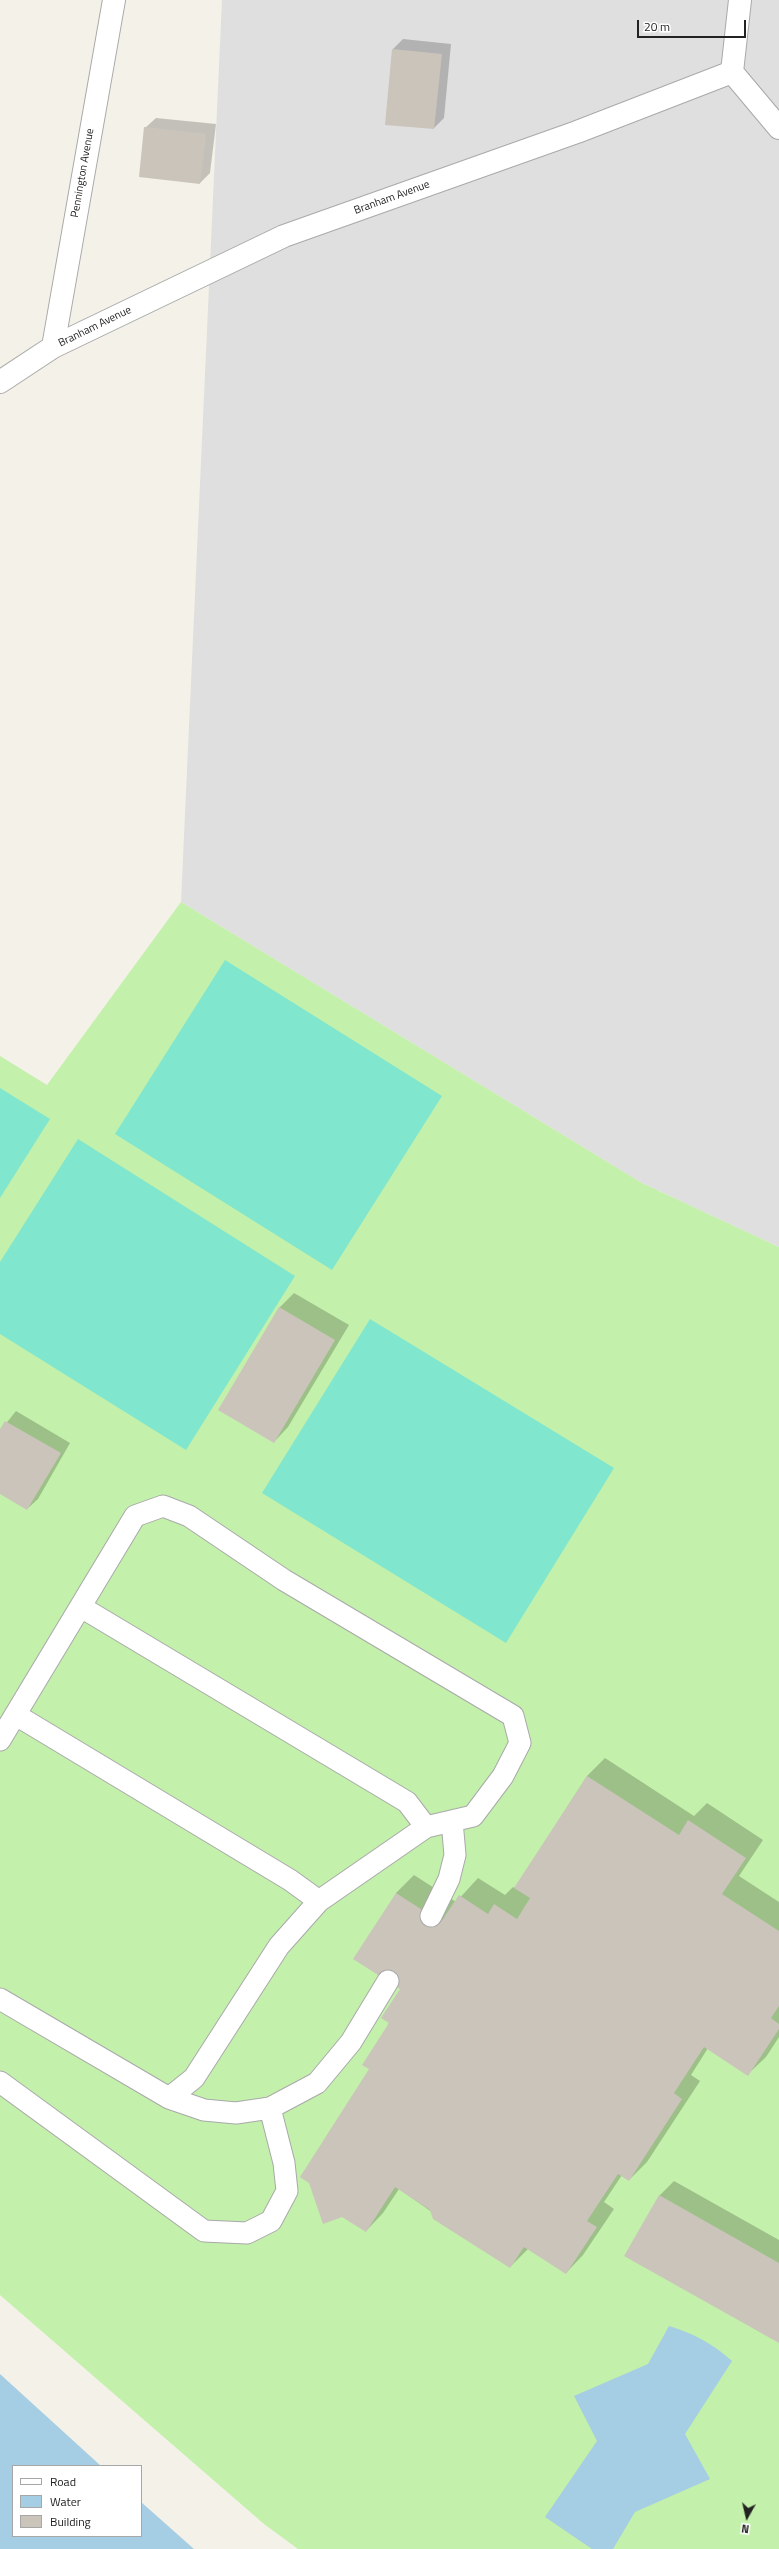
<!DOCTYPE html>
<html>
<head>
<meta charset="utf-8">
<style>
	body { margin:0 }
	#map { position:relative; width:779px; height:2549px; overflow:hidden; background:#f3f1e8; font-family:"Titillium Web",sans-serif }
	canvas { display:block }
	.legend { position:absolute; left:12px; top:2465px; width:130px; height:72px; box-sizing:border-box; background:#fff; border:1px solid #a7a7a7; margin:0; padding:5px 7px; list-style:none; font-size:12px; color:#222 }
	.legend li { display:flex; align-items:center; gap:8px; height:20px }
	.legend b { width:20px; border:1px solid #a7a7a7 }
	.north { position:absolute; left:727px; top:2497px; width:40px; height:40px; -webkit-text-stroke:3px #fff; paint-order:stroke; rotate:188deg; font-size:11px; font-weight:700; line-height:16px; text-align:center; color:#222 }
	.north::after { content:''; display:block; margin:auto; width:14px; height:18px; background:#222; clip-path:polygon(50% 0,100% 100%,50% 72%,0 100%) }
	.scale { position:absolute; left:637px; top:20px; width:109px; height:18px; box-sizing:border-box; border:2px solid #222; border-top:0; padding-left:5px; font-size:12px; line-height:14px; white-space:nowrap; color:#222; -webkit-text-stroke:3px #fff; paint-order:stroke }
</style>
</head>
<body>
<div id="map">
<canvas width="779" height="2549"></canvas>
<ul class="legend">
<li><b style="height:5px;background:#fff"></b>Road</li>
<li><b style="height:11px;background:#a5cde3"></b>Water</li>
<li><b style="height:11px;background:#cbc4ba"></b>Building</li>
</ul>
<div class="north">N</div>
<div class="scale">20 m</div>
</div>
<script>
const g = document.querySelector('canvas').getContext('2d');
g.lineJoin = 'round';
function fillPath(path, color) { g.fillStyle = color; g.fill(path, 'evenodd'); }
function stroke(path, color, width, dash) { g.strokeStyle = color; g.lineWidth = width; g.lineCap = dash ? 'butt' : 'round'; g.setLineDash(dash || []); g.stroke(path); }
function drawText(font, color, halo, rows, align = 'center') {
  g.font = font + ' "Titillium Web",sans-serif'; g.lineWidth = 3; g.setLineDash([]); g.textBaseline = 'middle'; g.strokeStyle = halo; g.fillStyle = color; for (const [text, x, y, turn = 0] of rows) {
    g.save(); g.translate(x, y); g.rotate((+turn || 0) * Math.PI / 180); g.textAlign = isNaN(turn) ? turn : align; if (halo) g.strokeText(text, 0, 0); g.fillText(text, 0, 0); g.restore();
  }
}
const residential = new Path2D(`
	M222,0H779V1247L642,1183L181,902Z`);
const grass = new Path2D(`
	M181,902L642,1183L779,1247V2549H298L264,2524L0,2295V1056L47,1085Z`);
const pitch = new Path2D(`
	M225,960L442,1096L332,1270L115,1134Z
	M0,1088L50,1119L0,1198Z
	M78,1139L295,1276L186,1450L0,1334V1262Z
	M370,1319L614,1468L506,1643L262,1493Z`);
const water = new Path2D(`
	M669,2326C694,2334 712,2343 732,2361L685,2434L710,2479L635,2512L613,2549H592L545,2517L597,2441L574,2396L648,2364Z
	M0,2374L101,2466H13V2536H141V2502L194,2549H0Z`);
const shadow = new Path2D(`
	M403,39L451,44L444,118L434,128L393,49Z
	M156,118L216,124L210,173L200,183L145,128Z
	M294,1293L349,1325L288,1427L274,1442L279,1308Z
	M16,1411L70,1443L38,1499L27,1509L0,1493V1431Z
	M605,1758L694,1816L707,1803L763,1840L739,1876L779,1902V2037L766,2057L748,2074L708,2048L691,2075L700,2081L647,2162L629,2180L622,2175L604,2202L614,2209L583,2255L566,2273L528,2249L510,2267L399,2189L383,2213L366,2231L371,2069L402,1989L396,1893L414,1875L456,1902L478,1878L505,1895L513,1887L515,1888L587,1776Z
	M674,2181L779,2240V2342L626,2255L660,2195Z`);
const building = new Path2D(`
	M392,49L442,54L434,129L385,125Z
	M144,127L206,134L200,184L139,177Z
	M279,1307L335,1340L274,1443L218,1410Z
	M5,1421L61,1453L27,1510L0,1494V1429Z
	M587,1776L679,1835L688,1820L746,1858L722,1894L779,1931V2006L771,2018L779,2024V2029L748,2076L704,2047L674,2093L682,2099L629,2181L618,2174L587,2221L597,2227L566,2274L524,2247L510,2268L433,2219L430,2210L395,2187L366,2232L342,2217L323,2224L309,2183L300,2177L369,2069L362,2065L389,2023L381,2018L400,1989L353,1959L396,1893L441,1922L459,1895L488,1914L494,1904L517,1919L530,1898L514,1888Z
	M659,2195L779,2263V2343L624,2256Z`);
const lane = new Path2D(`
	M81,1607L407,1802L426,1827
	M16,1715L290,1880L319,1901
	M0,1740L135,1516L163,1506L189,1516L284,1580L513,1716L520,1743L503,1776L473,1816L426,1827L319,1901L279,1946L194,2078L169,2098L0,1999
	M431,1916L449,1879L455,1855L452,1821
	M0,2082L204,2231L247,2233L271,2221L287,2191L284,2163L270,2108
	M169,2098L204,2110L236,2113L270,2108L317,2083L351,2042L388,1981`);
const street = new Path2D(`
	M732,72L779,128
	M732,72L740,0
	M53,347L114,0
	M0,382L53,347L284,236L577,132L732,72`);
const streetNames = [
	["Pennington Avenue",83,173,-80],
	["Branham Avenue",392,198,-20],
	["Branham Avenue",95,327,-26]
];
fillPath(residential, '#e0dfdf');
fillPath(grass, '#c3f0ab');
fillPath(pitch, '#80e7ce');
fillPath(water, '#a5cde3');
fillPath(shadow, '#0003');
fillPath(building, '#cbc4ba');
stroke(lane, '#a9a9a9', 23);
stroke(street, '#a9a9a9', 24);
stroke(lane, '#fff', 21);
stroke(street, '#fff', 22);
drawText('11px', '#222', '#fff', streetNames);
</script>
</body>
</html>
